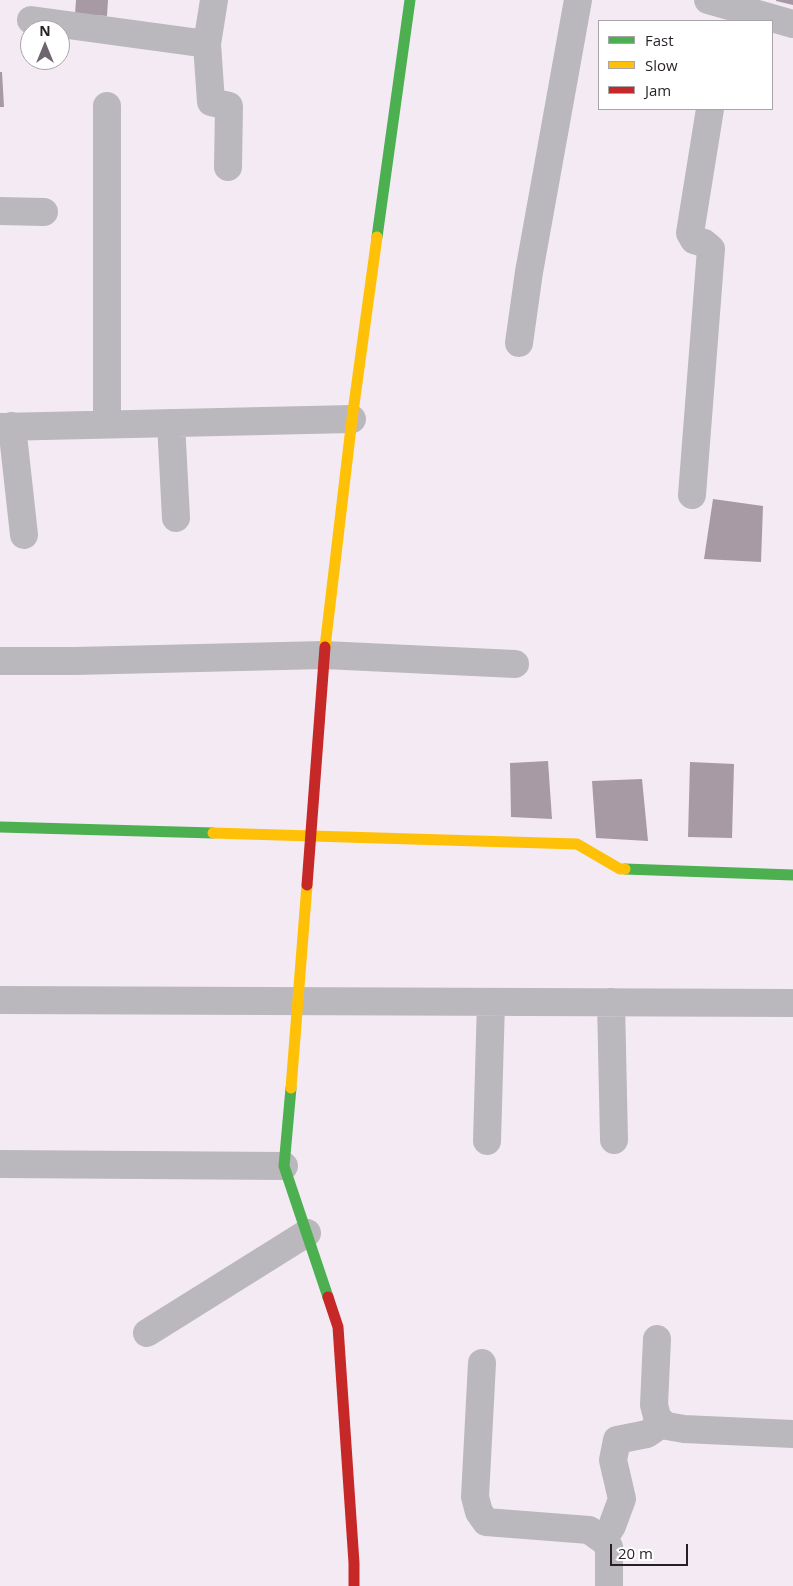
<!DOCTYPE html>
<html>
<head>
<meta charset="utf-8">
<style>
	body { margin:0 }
	#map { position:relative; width:793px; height:1586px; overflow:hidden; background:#f4eaf4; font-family:"Open Sans",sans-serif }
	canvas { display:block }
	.legend { position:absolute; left:598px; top:20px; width:175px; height:90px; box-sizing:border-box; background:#fff; border:1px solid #a8a5a8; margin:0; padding:6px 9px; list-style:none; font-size:15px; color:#261f26 }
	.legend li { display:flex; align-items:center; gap:10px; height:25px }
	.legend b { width:25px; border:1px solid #a8a5a8 }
	.north { position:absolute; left:20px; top:20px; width:50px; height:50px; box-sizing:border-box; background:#fff; border:1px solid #a8a5a8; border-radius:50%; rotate:0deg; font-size:14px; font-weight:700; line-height:20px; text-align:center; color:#261f26 }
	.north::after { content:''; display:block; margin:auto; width:18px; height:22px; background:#6e666e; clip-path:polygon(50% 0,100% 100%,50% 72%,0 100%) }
	.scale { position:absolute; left:610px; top:1544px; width:78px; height:22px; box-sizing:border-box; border:2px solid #261f26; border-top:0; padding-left:6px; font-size:15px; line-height:18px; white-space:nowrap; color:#261f26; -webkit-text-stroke:4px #fff; paint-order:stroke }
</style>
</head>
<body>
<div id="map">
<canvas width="793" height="1586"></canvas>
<ul class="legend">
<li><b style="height:6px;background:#4caf50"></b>Fast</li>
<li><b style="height:6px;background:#ffc107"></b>Slow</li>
<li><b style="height:6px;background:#c62828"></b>Jam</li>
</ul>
<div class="north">N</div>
<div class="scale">20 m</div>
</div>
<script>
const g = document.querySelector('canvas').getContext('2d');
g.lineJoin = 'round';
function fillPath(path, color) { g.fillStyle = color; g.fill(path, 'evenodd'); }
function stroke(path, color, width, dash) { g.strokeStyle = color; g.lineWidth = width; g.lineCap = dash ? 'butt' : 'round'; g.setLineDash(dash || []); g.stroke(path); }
const building = new Path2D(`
	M76,0H108L107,16L75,14Z
	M776,0H793V5L776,1Z
	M0,72H2L4,107H0Z
	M713,499L763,506L761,562L704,559Z
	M548,761L552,819L511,817L510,763Z
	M690,762L734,764L732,838L688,837Z
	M642,779L648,841L596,838L592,781Z`);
const street = new Path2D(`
	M708,0L793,24
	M31,20L207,44L211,102L229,106L228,167
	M207,44L214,0
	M107,106V424
	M0,211L44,212
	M519,343L529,272L578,0
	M171,423L176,518
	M12,426L24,535
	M0,427L352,419
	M692,495L711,249L704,243L694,240L690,233L710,109
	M0,661H75L324,655L515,664
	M0,1000L793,1003
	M611,1002L614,1140
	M487,1141L491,1002
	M0,1164L284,1166
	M147,1333L307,1233
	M657,1339L654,1405L658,1420L667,1426L684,1429L793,1434
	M482,1363L475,1497L479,1512L486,1522L589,1530L603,1540L609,1547V1586
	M603,1540L612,1526L622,1499L613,1460L617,1440L647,1434L663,1423`);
const fast = new Path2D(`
	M377,237L410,0
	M0,827L213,833
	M625,869L793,875
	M291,1088L284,1166L328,1297`);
const slow = new Path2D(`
	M325,647L352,419L377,237
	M213,833L577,844L620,869H625
	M291,1088L307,885`);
const jam = new Path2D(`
	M307,885L325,647
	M328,1297L338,1327L354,1563V1586`);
fillPath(building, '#a89aa4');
stroke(street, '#bab8bc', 28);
stroke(fast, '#4caf50', 11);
stroke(slow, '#ffc107', 11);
stroke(jam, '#c62828', 11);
</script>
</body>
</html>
